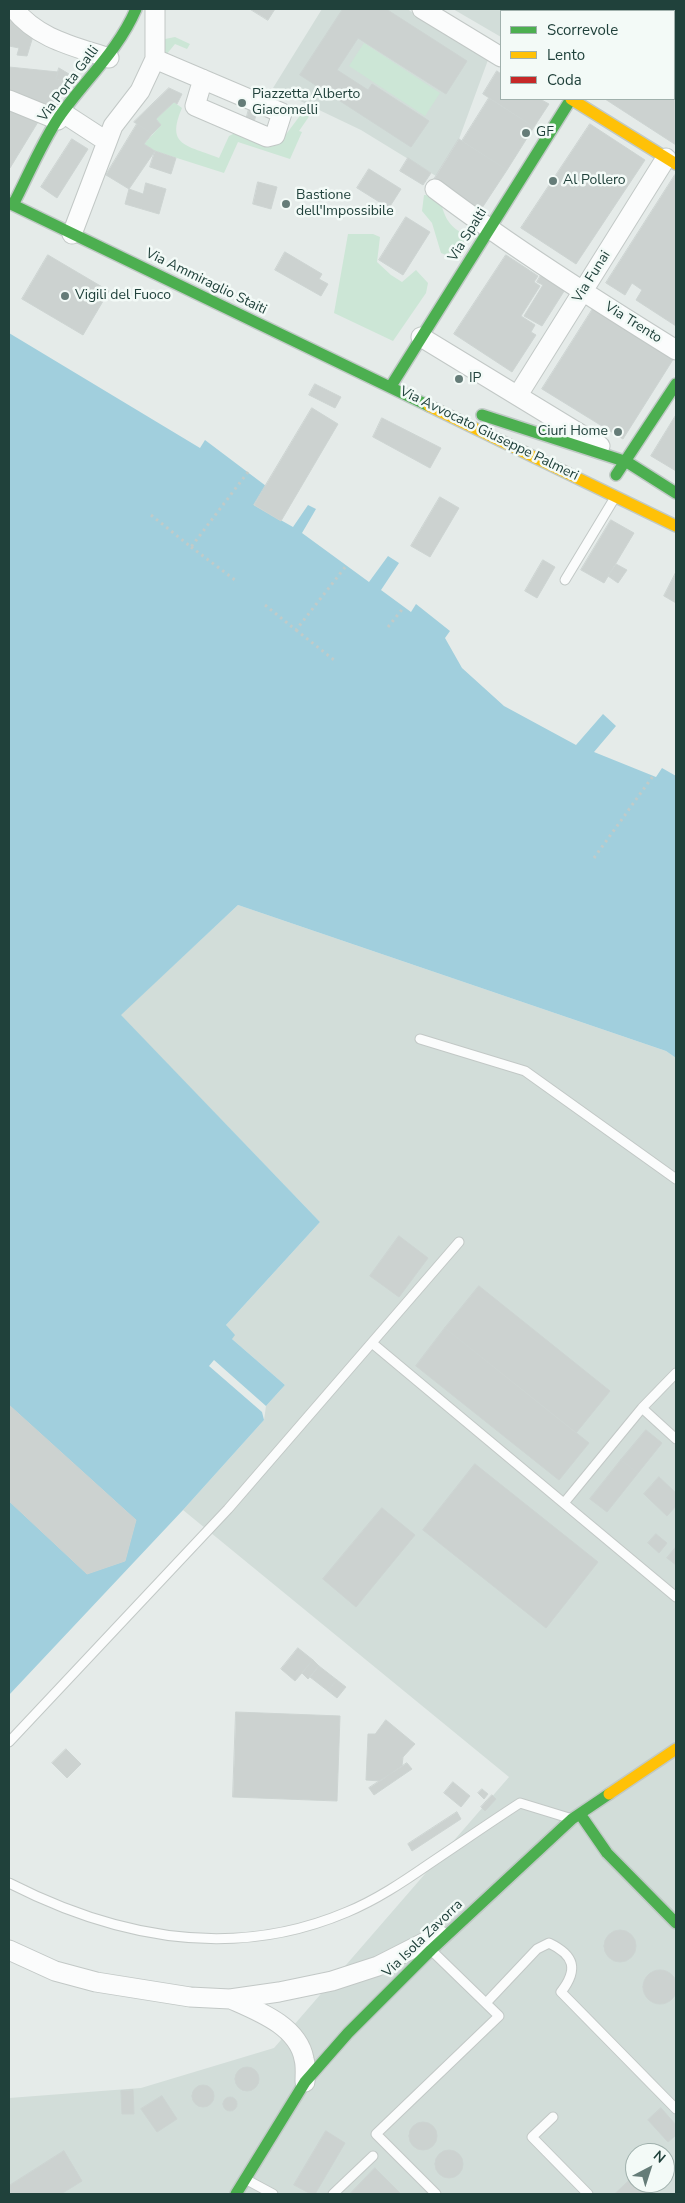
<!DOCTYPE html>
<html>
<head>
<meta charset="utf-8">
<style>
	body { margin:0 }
	#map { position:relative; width:685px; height:2203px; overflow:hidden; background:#e5ebe9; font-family:"Nunito Sans",sans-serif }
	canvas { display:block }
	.frame { position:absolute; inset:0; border:10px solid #20413b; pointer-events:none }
	.legend { position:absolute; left:500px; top:10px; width:175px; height:90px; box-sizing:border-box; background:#f3faf7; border:1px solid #9fb0ac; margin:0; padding:6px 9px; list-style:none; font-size:15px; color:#20413b }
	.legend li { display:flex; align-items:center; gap:10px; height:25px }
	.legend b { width:25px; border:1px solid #9fb0ac }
	.north { position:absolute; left:625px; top:2143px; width:50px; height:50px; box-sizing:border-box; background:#f3faf7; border:1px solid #9fb0ac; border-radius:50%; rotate:40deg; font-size:14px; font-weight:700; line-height:20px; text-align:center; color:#20413b }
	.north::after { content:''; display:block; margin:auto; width:18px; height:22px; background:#657c78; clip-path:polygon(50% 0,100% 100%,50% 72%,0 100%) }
</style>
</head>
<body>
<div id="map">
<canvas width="685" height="2203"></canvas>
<div class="frame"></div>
<ul class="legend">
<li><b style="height:6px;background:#4caf50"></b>Scorrevole</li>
<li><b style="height:6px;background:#ffc107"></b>Lento</li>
<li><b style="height:6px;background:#c62828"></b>Coda</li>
</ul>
<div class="north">N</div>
</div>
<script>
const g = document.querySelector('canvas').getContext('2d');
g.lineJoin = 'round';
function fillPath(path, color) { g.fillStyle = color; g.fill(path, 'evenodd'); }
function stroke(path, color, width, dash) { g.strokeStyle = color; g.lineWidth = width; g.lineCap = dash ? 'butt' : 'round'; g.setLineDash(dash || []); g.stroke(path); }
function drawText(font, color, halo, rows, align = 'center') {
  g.font = font + ' "Nunito Sans",sans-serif'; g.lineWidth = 5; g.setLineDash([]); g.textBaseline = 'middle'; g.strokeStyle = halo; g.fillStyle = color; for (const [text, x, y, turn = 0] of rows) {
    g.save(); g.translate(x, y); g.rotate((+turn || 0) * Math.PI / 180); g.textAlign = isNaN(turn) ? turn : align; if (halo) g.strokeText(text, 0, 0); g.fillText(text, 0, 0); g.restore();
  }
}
const built = new Path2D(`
	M322,9H407L488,60L459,139L436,176L361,130L273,88Z
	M453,9H514L513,11H501V37Z
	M238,905L666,1051L676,1058V2194H9V2098L141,2088L274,2048L509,1777L183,1510L264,1420L266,1406L285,1385L232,1339L226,1325L320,1222L120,1015ZM635,2153H665V2183H635Z`);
const green = new Path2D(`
	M175,37L190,44L187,49L175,44L166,55L163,47L165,39Z
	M364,43L440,93L425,116L349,66Z
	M174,102L182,108C165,147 188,145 219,158L229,136L235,133L272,143L287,133L308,105L315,108L299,131L302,132L290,159L238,142L224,173L155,151L144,144L161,125L156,119Z
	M424,195L439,196C444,214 446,225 464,234V243L446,255L441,253L432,223L422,211Z
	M348,234H373L380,237L377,262L391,275L402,282L416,270L428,283L426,293L393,341L334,313Z`);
const water = new Path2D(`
	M9,333L200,448L205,440L266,486L254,505L293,527L308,505L316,509L302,533L369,582L388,556L399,563L381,590L411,612L416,604L450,631L445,638L462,668L504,706L576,745L603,714L616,726L594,752L656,777L662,768L676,776V1058L666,1051L238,905L121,1015L320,1222L226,1325L235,1335L232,1339L285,1385L266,1406L214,1360L209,1366L262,1412L264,1420L183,1510L9,1695Z`);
const building = new Path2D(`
	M9,9L34,33L27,56L17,55L19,48L9,46Z
	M250,9H275L268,20Z
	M343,9H386L467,61L446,94L358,38L337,70L368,90L372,84L429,121L411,147L300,75Z
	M658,9H676V145L605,99H674V11H656Z
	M9,67L58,72L56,79L66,81L48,110L9,93Z
	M59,68L69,74L66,81L56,79Z
	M497,71L501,74V99H540L549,104L534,127L483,94Z
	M169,88L182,94L177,104L174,102L156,119L161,125L152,134L134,122Z
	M489,98L534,127L507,170L462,141Z
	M250,105L258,108L254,122L246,120Z
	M9,109L38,122L10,168H9Z
	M137,124L152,134L144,144L155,151L129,189L106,175Z
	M590,124L645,160L576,264L521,228Z
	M72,139L88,149L57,198L41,187Z
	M459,139L507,170L480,211L433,181Z
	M155,151L176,158L171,174L150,167Z
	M408,158L431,173L423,185L400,171Z
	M369,169L401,189L389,208L357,188Z
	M675,175L676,176V326L636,300L642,290L632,283L625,295L606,283Z
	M258,182L277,187L271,209L253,204Z
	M146,183L166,189L159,214L125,204L129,189L143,194Z
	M406,217L430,232L403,275L379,260Z
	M285,252L322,274L319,279L328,284L321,296L275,270Z
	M48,255L109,291L83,335L22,299Z
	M506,255L538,276L534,282L540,286L521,316L535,325L531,332L536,335L512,372L454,334Z
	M544,270L568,285L542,326L524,316L543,285L537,282Z
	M594,307L674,358L623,439L542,389Z
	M315,384L341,397L335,408L309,395Z
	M312,408L338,424L281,521L254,505Z
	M676,415V471L651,456Z
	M382,418L441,448L430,468L373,437Z
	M440,497L459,508L430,557L411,546Z
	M611,520L634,533L604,583L581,570Z
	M543,560L555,567L537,598L525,591Z
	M616,564L627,570L618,583L608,576Z
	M676,572V603L664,596Z
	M399,1236L428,1258L399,1297L370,1276Z
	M479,1286L610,1391L576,1433L445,1328Z
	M445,1328L589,1443L559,1480L416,1366Z
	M9,1405L136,1520L125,1561L87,1574L9,1501Z
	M646,1430L662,1443L638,1473L621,1460Z
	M621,1460L638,1473L607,1512L590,1499Z
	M475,1464L598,1562L546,1628L423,1530Z
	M659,1477L676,1493V1506L667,1516L644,1494Z
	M382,1508L415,1535L356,1607L323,1579Z
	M656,1534L667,1543L659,1553L648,1543Z
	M676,1547V1565L667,1558Z
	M298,1648L313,1660L295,1681L281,1669Z
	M313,1660L319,1666L308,1679L302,1673Z
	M319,1666L337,1680L328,1691L310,1677Z
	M337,1680L346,1687L337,1698L328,1691Z
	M236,1712L340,1716L337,1801L233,1797Z
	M386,1720L415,1744L403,1757L402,1766L380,1781L366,1780L368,1734H375Z
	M66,1749L81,1764L67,1778L52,1763Z
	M407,1763L412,1769L374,1795L369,1788Z
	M453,1782L470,1796L461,1807L444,1793Z
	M482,1789L488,1794L484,1799L478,1793Z
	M492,1795L496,1799L485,1811L481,1807Z
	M457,1812L461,1819L412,1851L408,1844Z
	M604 1946a16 16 0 1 1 32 0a16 16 0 1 1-32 0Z
	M643 1987a17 17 0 1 1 34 0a17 17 0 1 1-34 0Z
	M235 2079a12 12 0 1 1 24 0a12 12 0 1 1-24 0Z
	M192 2096a11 11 0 1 1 22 0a11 11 0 1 1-22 0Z
	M133,2090L134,2114H122L121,2091Z
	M162,2096L177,2119L157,2132L141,2109Z
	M223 2104a7 7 0 1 1 14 0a7 7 0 1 1-14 0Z
	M661,2108L676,2125V2135L668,2142L648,2120Z
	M409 2136a14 14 0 1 1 28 0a14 14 0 1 1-28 0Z
	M326,2131L345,2143L315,2194H311L294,2185Z
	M435 2164a14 14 0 1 1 28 0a14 14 0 1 1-28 0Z
	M64,2151L82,2181L61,2194H9V2186Z
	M375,2168L401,2194H350Z
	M635,2175V2183H657L646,2194H615Z`);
const path = new Path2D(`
	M151,515L191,547L248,472
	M191,547L235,580
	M265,605L296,630L346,566
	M388,627L404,607
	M296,630L334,660
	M594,858L653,776`);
const lane = new Path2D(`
	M565,580L614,499
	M420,1039L525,1071L676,1179
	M372,1343L676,1597
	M642,1408L676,1439
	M564,1503L642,1408L676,1373
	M9,1742L228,1509L459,1242
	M9,1883C117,1938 232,1961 347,1912C376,1900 403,1882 429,1864C459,1844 489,1823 520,1803L569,1818
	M432,1951L499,2016L376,2134L436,2194
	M486,2003L537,1949L549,1943C574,1955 579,1969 561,1992L676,2109
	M553,2117L532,2137L588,2194
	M247,2180L273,2194
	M333,2194L373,2156`);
const street = new Path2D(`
	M14,9C38,39 73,46 109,58
	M422,9L501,57
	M155,59L282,113L275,135L267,137L195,106L203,79
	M9,100L58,120
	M63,113L106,141
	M435,189C512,247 594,299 676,350
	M72,234L113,126L140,91L155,59V9
	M421,337L600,446
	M518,395L666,158
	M9,1950L55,1971L96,1982L190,1997L230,1999L279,1992L332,1981L378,1966L439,1935
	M231,1999C258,2011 298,2026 304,2059C306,2066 305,2075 305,2082`);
const fast = new Path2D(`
	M9,203L429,406
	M13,205C28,176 41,144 59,117C85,80 118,51 136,9
	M391,386L571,99
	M482,415L627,462L676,493
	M616,475L676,384
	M580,1814L607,1853L676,1923
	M236,2194L305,2082L348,2033L431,1950L572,1819L609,1794`);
const slow = new Path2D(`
	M571,99L676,164
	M429,406L676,526
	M609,1794L676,1749`);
const jam = new Path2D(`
	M626,11L628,9`);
const markers = [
	[242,103,5,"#657c78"],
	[526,133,5,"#657c78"],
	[553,181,5,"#657c78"],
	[286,204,5,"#657c78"],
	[65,296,5,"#657c78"],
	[459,379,5,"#657c78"],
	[618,432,5,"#657c78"]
];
const streetNames = [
	["Via Porta Galli",69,84,-53],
	["Via Spalti",468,235,-58],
	["Via Funai",592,277,-58],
	["Via Ammiraglio Staiti",206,282,26],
	["Via Trento",633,323,32],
	["Via Avvocato Giuseppe Palmeri",489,434,26],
	["Via Isola Zavorra",423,1939,-44]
];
const poiNames = [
	["Piazzetta Alberto",252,95],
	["Giacomelli",252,111],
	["GF",536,133],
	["Al Pollero",563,181],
	["Bastione",296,196],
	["dell'Impossibile",296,212],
	["Vigili del Fuoco",75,296],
	["IP",469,379],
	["Ciuri Home",608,432,"right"]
];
fillPath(built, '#d2ddd9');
fillPath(green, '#cce6d6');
fillPath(water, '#a1cfdd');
fillPath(building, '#ccd2d0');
stroke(building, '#cdd4d2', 1);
stroke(lane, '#c2c8c6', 11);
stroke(street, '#c2c8c6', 21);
stroke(fast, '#c0c9c6', 14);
stroke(slow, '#c0c9c6', 14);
stroke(jam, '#c0c9c6', 14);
stroke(path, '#c1cbc9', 3, [2.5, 4]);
stroke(lane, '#fbfcfc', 9);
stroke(street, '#fbfcfc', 19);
stroke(fast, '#4caf50', 11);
stroke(slow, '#ffc107', 11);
stroke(jam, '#c62828', 11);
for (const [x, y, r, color] of markers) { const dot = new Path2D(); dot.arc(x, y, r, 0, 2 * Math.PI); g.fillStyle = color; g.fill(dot); stroke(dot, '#f3faf7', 2); }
drawText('14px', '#20413b', '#f3faf7', streetNames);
drawText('14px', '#20413b', '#f3faf7', poiNames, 'left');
</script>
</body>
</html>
